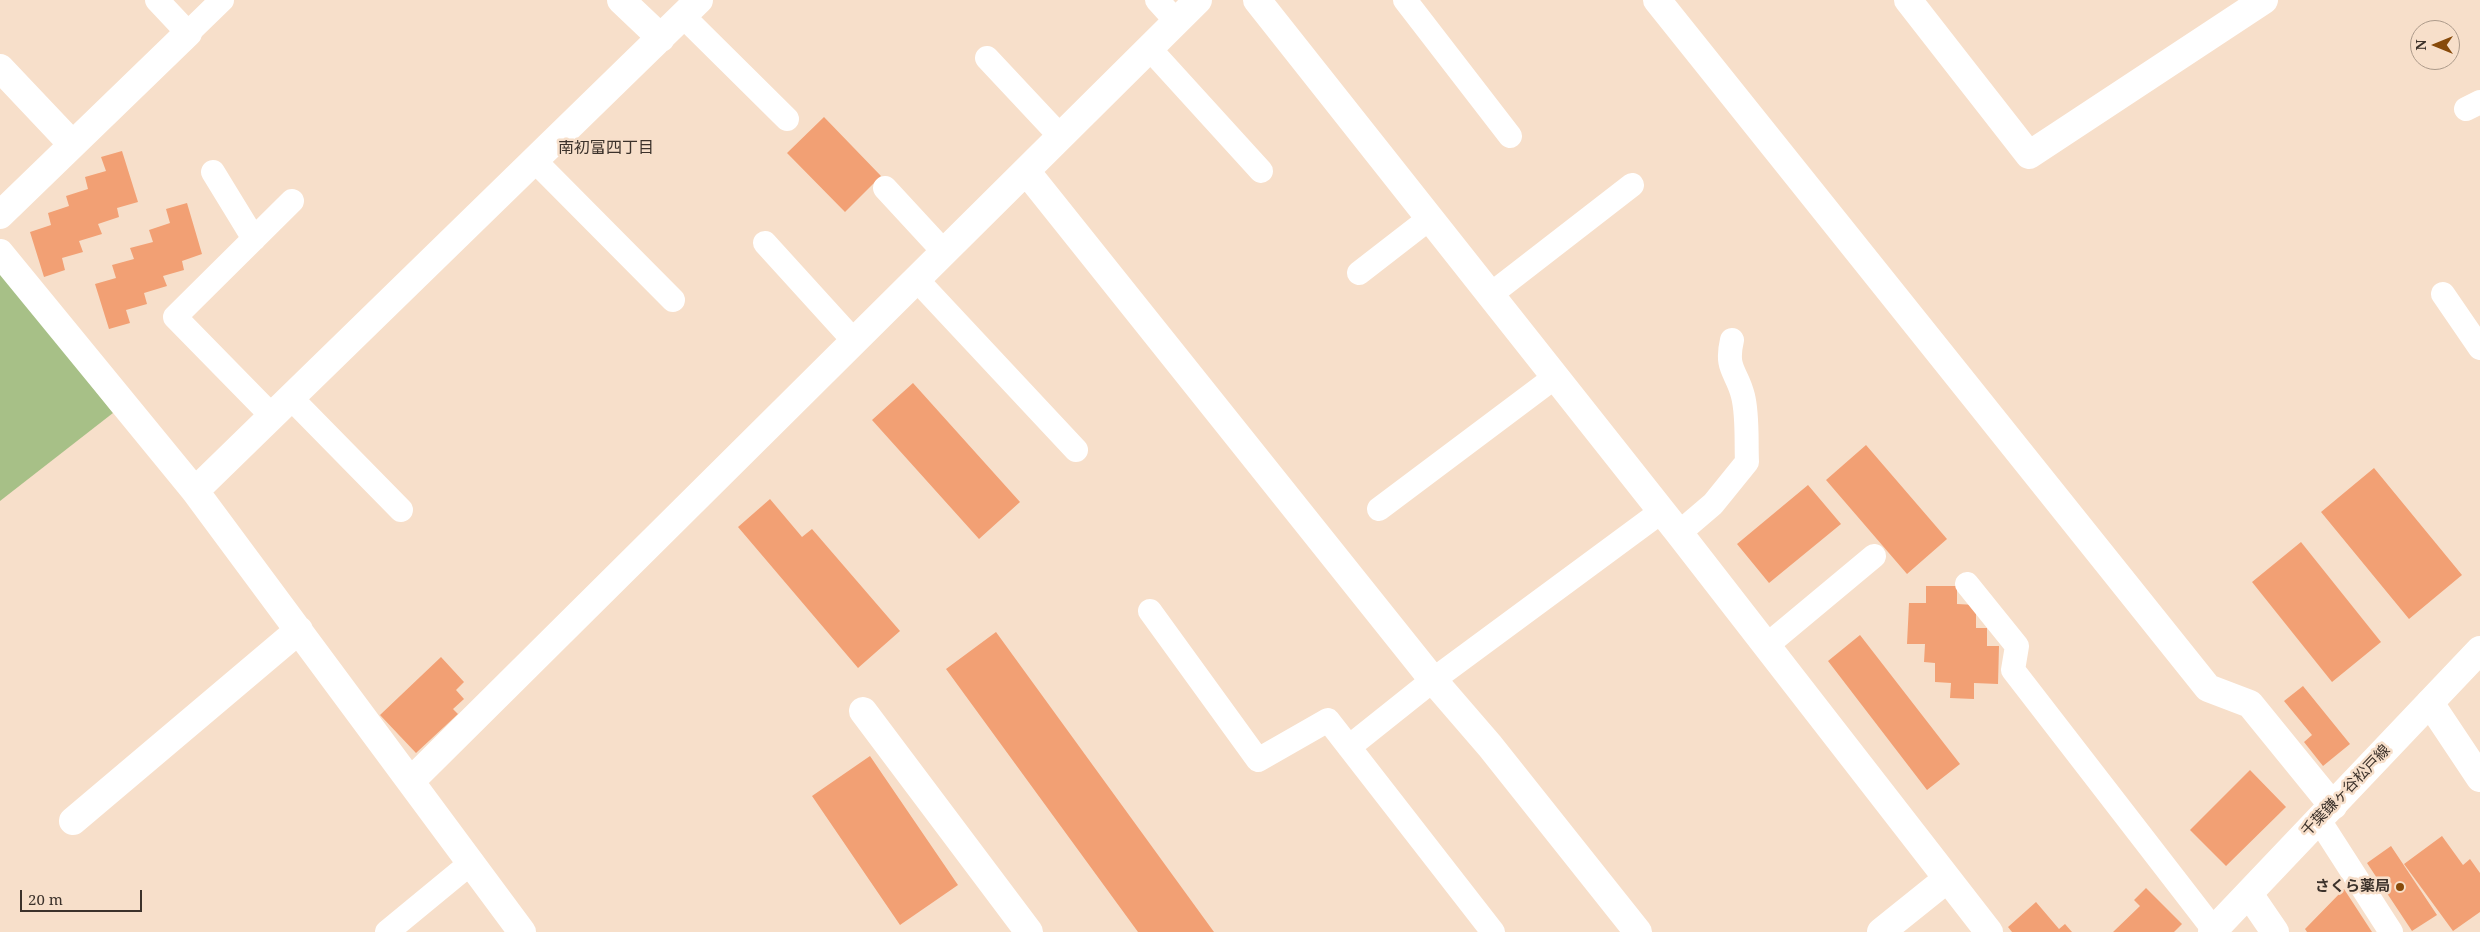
<!DOCTYPE html>
<html>
<head>
<meta charset="utf-8">
<style>
	body { margin:0 }
	#map { position:relative; width:2480px; height:932px; overflow:hidden; background:#f7dfca; font-family:"Noto Serif",serif }
	canvas { display:block }
	.north { position:absolute; left:2410px; top:20px; width:50px; height:50px; box-sizing:border-box; background:#f7dfca; border:1px solid #ac9a8a; border-radius:50%; rotate:270deg; font-size:14px; font-weight:700; line-height:20px; text-align:center; color:#3c322b }
	.north::after { content:''; display:block; margin:auto; width:18px; height:22px; background:#874a0a; clip-path:polygon(50% 0,100% 100%,50% 72%,0 100%) }
	.scale { position:absolute; left:20px; top:890px; width:122px; height:22px; box-sizing:border-box; border:2px solid #3c322b; border-top:0; padding-left:6px; font-size:15px; line-height:18px; white-space:nowrap; color:#3c322b; -webkit-text-stroke:4px #f7dfca; paint-order:stroke }
</style>
</head>
<body>
<div id="map">
<canvas width="2480" height="932"></canvas>
<div class="north">N</div>
<div class="scale">20 m</div>
</div>
<script>
const g = document.querySelector('canvas').getContext('2d');
g.lineJoin = 'round';
function fillPath(path, color) { g.fillStyle = color; g.fill(path, 'evenodd'); }
function stroke(path, color, width, dash) { g.strokeStyle = color; g.lineWidth = width; g.lineCap = dash ? 'butt' : 'round'; g.setLineDash(dash || []); g.stroke(path); }
function drawText(font, color, halo, rows, align = 'center') {
  g.font = font + ' "Noto Serif","Noto Sans JP",serif'; g.lineWidth = 5; g.setLineDash([]); g.textBaseline = 'middle'; g.strokeStyle = halo; g.fillStyle = color; for (const [text, x, y, turn = 0] of rows) {
    g.save(); g.translate(x, y); g.rotate((+turn || 0) * Math.PI / 180); g.textAlign = isNaN(turn) ? turn : align; if (halo) g.strokeText(text, 0, 0); g.fillText(text, 0, 0); g.restore();
  }
}
const green = new Path2D(`
	M0,270L113,413L0,501Z`);
const building = new Path2D(`
	M824,117L881,176L845,212L787,153Z
	M122,151L138,202L117,208L119,217L98,224L102,234L79,241L83,252L62,258L65,270L44,277L30,232L51,225L48,213L69,206L66,196L88,189L85,177L106,171L101,157Z
	M187,203L202,254L182,261L184,270L163,276L167,286L144,293L147,304L126,310L130,323L109,329L95,284L116,278L112,265L134,259L130,248L153,242L149,230L170,223L166,209Z
	M913,383L1020,502L979,539L872,420Z
	M1866,445L1947,539L1907,574L1826,480Z
	M2374,468L2462,575L2409,619L2321,512Z
	M1808,485L1841,524L1769,583L1737,544Z
	M770,499L802,537L812,529L900,631L858,668L738,527Z
	M2301,542L2381,642L2332,682L2252,582Z
	M1926,586H1957V604L1976,605V628H1987V646H1999L1998,684L1974,683V699L1950,698L1951,683L1935,682V663L1924,662L1925,644H1907L1909,603H1926Z
	M996,632L1214,932H1138L946,669Z
	M1860,635L1960,764L1927,790L1828,661Z
	M441,657L464,682L456,690L464,699L453,709L458,714L416,753L380,715Z
	M2303,686L2350,744L2323,766L2304,742L2312,735L2284,701Z
	M870,756L958,885L900,925L812,796Z
	M2250,770L2286,807L2226,866L2190,830Z
	M2442,836L2463,865L2470,859L2480,873V912L2453,931L2404,864Z
	M2391,846L2437,915L2412,931L2367,863Z
	M2146,888L2182,924L2174,932H2113L2140,906L2134,900Z
	M2344,889L2372,932H2307L2305,929Z
	M2036,902L2059,929L2065,924L2072,932H2012L2008,927Z`);
const lane = new Path2D(`
	M157,0L188,33L222,0
	M1157,0L1176,21
	M1405,0L1510,136
	M684,17L787,119
	M1149,48L1261,171
	M987,58L1061,137
	M2466,109L2480,102
	M534,160L673,300
	M213,172L254,239
	M885,188L945,253
	M765,243L855,342
	M1359,273L1430,218
	M917,280L1076,450
	M2443,294L2480,348
	M1490,295L1632,185
	M291,398L401,510
	M272,416L175,317L292,201
	M1379,509L1555,377
	M1679,533L1713,504L1747,462C1746,441 1748,416 1743,396C1737,371 1725,370 1732,340
	M1967,584L2017,646L2013,670L2214,930
	M1150,611L1258,760L1328,720L1493,932
	M1766,646L1874,556
	M1349,747L1433,680L1662,511
	M2319,820L2391,932
	M387,932L472,862`);
const street = new Path2D(`
	M621,0L661,38
	M1257,0L1679,533L1989,932
	M1657,0L2208,688L2250,704L2333,806
	M1908,0L2029,155L2264,0
	M0,68L72,144
	M1026,171L1433,680L1490,746L1638,932
	M0,215L188,33
	M0,253L195,491L522,932
	M195,491L699,0
	M2430,703L2480,778
	M863,711L1029,932
	M412,780L1198,0
	M73,821L299,630
	M2249,894L2275,932
	M1881,932L1947,879`);
const primary = new Path2D(`
	M2212,932L2480,650`);
const markers = [
	[2400,887,5,"#874a0a"]
];
const streetNames = [
	["千葉鎌ヶ谷松戸線",2346,791,-46]
];
const poiNames = [
	["さくら薬局",2390,887]
];
const neighbourhoodNames = [
	["南初富四丁目",606,148]
];
fillPath(green, '#a7c087');
fillPath(building, '#f2a074');
stroke(lane, '#fff', 24);
stroke(street, '#fff', 28);
stroke(primary, '#fff', 28);
for (const [x, y, r, color] of markers) { const dot = new Path2D(); dot.arc(x, y, r, 0, 2 * Math.PI); g.fillStyle = color; g.fill(dot); stroke(dot, '#f7dfca', 2); }
drawText('15px', '#3c322b', '#f7dfca', streetNames);
drawText('bold 15px', '#3c322b', '#f7dfca', poiNames, 'right');
drawText('16px', '#3c322b', '#f7dfca', neighbourhoodNames);
</script>
</body>
</html>
